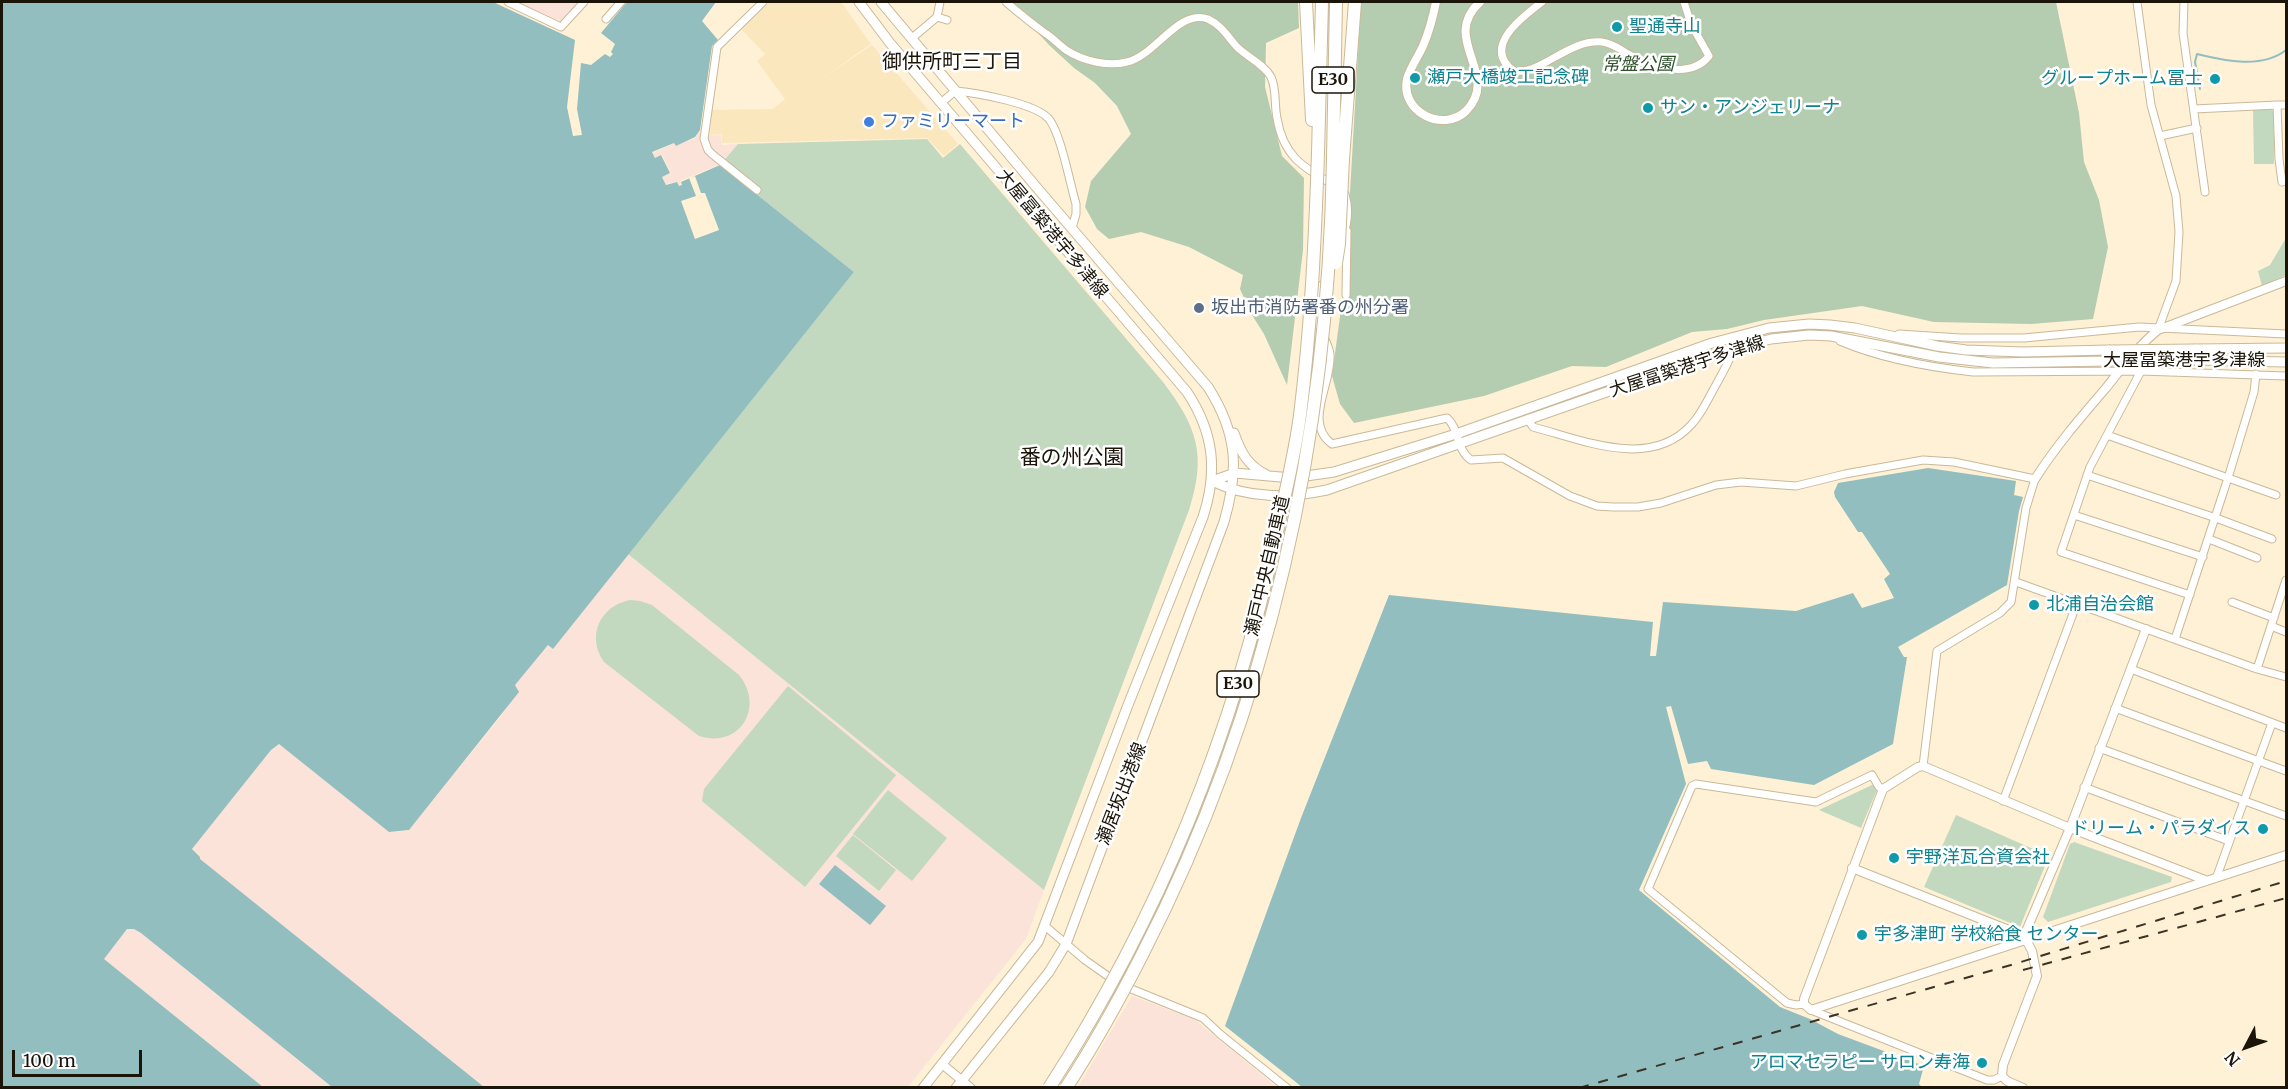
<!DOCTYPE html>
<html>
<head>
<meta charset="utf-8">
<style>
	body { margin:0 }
	#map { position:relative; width:2288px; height:1089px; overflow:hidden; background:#fff1d5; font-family:Merriweather,serif }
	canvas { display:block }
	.frame { position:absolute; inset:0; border:3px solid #1b1509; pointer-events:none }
	.north { position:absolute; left:2216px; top:1017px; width:60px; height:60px; -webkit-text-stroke:4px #fff; paint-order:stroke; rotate:229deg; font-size:16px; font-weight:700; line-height:24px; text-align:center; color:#1b1509 }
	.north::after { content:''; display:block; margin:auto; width:21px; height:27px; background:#1b1509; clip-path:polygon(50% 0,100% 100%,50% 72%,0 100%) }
	.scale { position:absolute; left:12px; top:1050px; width:130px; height:27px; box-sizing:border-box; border:3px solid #1b1509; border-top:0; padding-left:8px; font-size:18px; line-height:21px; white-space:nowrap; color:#1b1509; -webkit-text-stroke:4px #fff; paint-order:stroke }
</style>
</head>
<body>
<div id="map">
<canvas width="2288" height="1089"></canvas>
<div class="frame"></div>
<div class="north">N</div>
<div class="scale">100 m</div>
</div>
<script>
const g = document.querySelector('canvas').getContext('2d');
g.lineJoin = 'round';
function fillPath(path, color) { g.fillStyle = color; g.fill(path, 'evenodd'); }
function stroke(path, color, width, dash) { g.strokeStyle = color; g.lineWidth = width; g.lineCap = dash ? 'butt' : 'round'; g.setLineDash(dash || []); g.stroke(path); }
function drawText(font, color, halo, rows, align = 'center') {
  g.font = font + ' Merriweather,"Noto Sans JP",serif'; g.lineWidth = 5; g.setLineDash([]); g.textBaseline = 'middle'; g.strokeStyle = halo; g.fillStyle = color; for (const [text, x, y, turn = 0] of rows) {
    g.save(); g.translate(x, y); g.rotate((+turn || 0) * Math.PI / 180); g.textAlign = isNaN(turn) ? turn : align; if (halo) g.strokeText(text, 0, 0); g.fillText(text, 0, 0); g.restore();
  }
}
const built = new Path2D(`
	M770,2H841L871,44L820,80L872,45L958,144L944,156L927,138L722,143V134L710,135L712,110L773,109L785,99L757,61L765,54L741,29Z`);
const industrial = new Path2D(`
	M517,2H578L561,21Z
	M701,129V136L721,135L722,145L738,144L720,164L680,181L681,185L679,186L677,182L666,184L662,177L671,173L662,155L655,158L653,153L674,143L676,146L695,138Z
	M628,554L1044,890L1026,939L908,1087H263L104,959L127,928H131L200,856L193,850L194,846L275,745H281L389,832L408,831L502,715L518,689L515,685L523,674L548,645L553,649Z
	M1132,996L1194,1019L1277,1087H1078Z`);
const green = new Path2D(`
	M2270,108L2275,113L2274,164H2254L2253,110Z
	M927,139L943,158L960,144L1163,382C1197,427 1207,454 1189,510L1044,890L628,554L854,272L720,165L738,144Z
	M2286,238V275L2262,286L2258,271L2270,265Z
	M630,600L640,601L652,605L739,675C765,707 740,749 699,736L604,662C586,636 600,606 630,600Z
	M788,686L896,775L805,887L702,801L704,789Z
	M1874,784L1877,790L1861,828L1819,810Z
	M888,790L947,838L912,881L853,834Z
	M1956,815L2049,856L2020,927L1924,887Z
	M853,835L896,870L879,891L836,856Z
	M2074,842L2172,877L2171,882L2048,922L2043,917L2070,844Z`);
const forest = new Path2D(`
	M1010,2H1298L1299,28L1266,43L1265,87L1282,156L1304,178L1303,250L1287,385L1264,334L1252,315L1240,289L1243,275L1189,247L1141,232L1109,239L1097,229L1085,207L1091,181L1131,134L1117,106L1095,83L1074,68L1049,45Z
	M1361,2H2056L2079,113L2084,162L2099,200L2108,247L2093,319L2031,324L1934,322L1862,306L1764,320L1727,329L1692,332L1606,367L1572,366L1484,396L1354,423L1340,404L1332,376L1345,279Z`);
const water = new Path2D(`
	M2,2H493L575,40L567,107L573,136L582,135L577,109L581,63L591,65L605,54L610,57L613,54L611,52L615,44L601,33L627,2H716L702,21L718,40L712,46L700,130L695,137L676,146L674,143L652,152L655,158L661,155L670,173L662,177L666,185L677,182L679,186L682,185L681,182L720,165L854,272L553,649L548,645L515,685L519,692L409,830L389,832L279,744L271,750L192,849L200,857V859L484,1087H332L141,933L134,929H127L104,959L263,1087L2,1088Z
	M1928,468L2016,481L2014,495L2023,497L2019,511L2007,585L1898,647L1904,657H1907L1893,744L1814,785L1711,769L1707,761L1688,764L1671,706L1666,707L1686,784L1639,890L1780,1007L1810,1019L1838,1034L1924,1066L1919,1084L1922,1087H1302L1225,1026L1301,818L1389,595L1653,622L1650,656H1656L1663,602L1796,611L1853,593L1862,608L1894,598L1884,579L1890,574L1862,532H1858L1835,497L1834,492L1838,483Z
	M835,865L886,906L870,925L819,884Z`);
const pier = new Path2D(`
	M695,176L701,193H705L719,230L695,239L681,201L696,196L689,178Z`);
const stream = new Path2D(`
	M2200,89L2195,62L2197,54C2225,61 2262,69 2286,50`);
const minor = new Path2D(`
	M508,2L561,27L584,2
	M1006,2C1019,13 1031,23 1045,33C1053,38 1059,45 1066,50C1083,61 1108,67 1127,62C1155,56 1179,8 1208,19C1221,25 1228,37 1237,47C1247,57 1265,65 1271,77C1277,90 1274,104 1277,118C1283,155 1302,167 1332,184
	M1542,2C1522,17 1480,48 1515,72C1521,71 1528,71 1534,68C1556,59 1576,40 1602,42C1613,43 1622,51 1632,56C1654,68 1691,79 1709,56L1691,24L1684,2
	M2137,2L2151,105L2176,196L2179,232L2176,281L2158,330
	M2184,2L2183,33L2205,192
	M937,17L940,2
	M606,19L621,2
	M911,39L937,17L947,20
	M941,103L955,91C977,93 1035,103 1049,119C1061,134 1070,184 1076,204V214L1072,228
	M2277,105H2286
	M2194,109L2277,105L2279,159L2282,182L2286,181
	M2160,136L2197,128
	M757,190L712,154L708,150L704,139L717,47L763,2
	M1343,236C1348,223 1349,208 1345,194
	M1346,295L1347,231
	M1319,327L1317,316L1322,285
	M1899,334L1961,338H2024L2139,327L2286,334
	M1324,337C1326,342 1330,349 1330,355C1332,384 1303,423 1332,444L1447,418C1460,429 1456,450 1471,460L1503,458L1570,496L1597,506L1613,507H1638L1661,503L1716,485L1741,482L1796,486L1845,474L1923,460L1954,462L2035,479L2026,508L2011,602L2000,613L1937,651L1923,766
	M1840,341C1882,359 1928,367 1973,372L2141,371L2286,376
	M2141,371L2090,467L2061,552L2190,595
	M1529,421L1533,427C1583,440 1650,470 1691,425C1700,416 1705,405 1711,394C1719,379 1728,365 1734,348
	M2107,435L2276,495
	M2087,475L2216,518L2272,539
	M2074,515L2203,557
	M2209,539L2257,558
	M2016,582L2257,669L2286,677
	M2232,602L2274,618
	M2271,626L2286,632
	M2175,639L2228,478L2254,392L2256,374
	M2131,669L2286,728
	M2257,669L2286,580
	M2115,708L2286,771
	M2099,748L2286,816
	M2084,787L2229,841
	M2003,801L2077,603
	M2217,876L2272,723
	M1045,926L1085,960L1119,984L1203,1018L1220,1034L1287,1088
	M1804,1004L1796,1005L1787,1003L1648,889L1692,786L1696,784L1816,802L1872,775L1879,787L1883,789
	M1811,1010L1987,1080H1994L2002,1076`);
const tertiary = new Path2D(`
	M1436,2C1433,17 1429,32 1423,46C1418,57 1410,68 1407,79C1400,112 1443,133 1466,111C1502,75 1439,39 1480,2
	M2035,479C2056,446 2081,417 2106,388C2122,368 2138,346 2158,330L2286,281
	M1852,868L2024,936L2032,951L2037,976L2003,1065L2002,1076L2007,1081L2023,1088
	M2205,880L2070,828L1923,766L1918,767L1883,789L1804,999V1004L1811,1010L2286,855
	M2024,936L2070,828L2146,629
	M942,1064L971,1088`);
const secondary = new Path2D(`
	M859,2L890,43L1187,392C1214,433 1218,471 1203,517L1128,705L1038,942L923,1088
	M881,2L1038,189L1208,387C1238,434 1239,470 1224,522L1066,944L1049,972L956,1088
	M2195,349L2286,348
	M2195,360L2286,362
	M1234,433C1241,453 1248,466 1267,475
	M1212,481C1249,499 1288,498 1327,490L1715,354L1771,339L1809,335L1831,336L1939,357L1993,363L2109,361
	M1212,481L1235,473L1292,478L1334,472L1456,434L1712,343L1769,328L1809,324L1830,325L1855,328L1937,346L1966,350L2023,352L2109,350`);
const motorway = new Path2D(`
	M1306,2L1312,120
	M1318,153L1322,2
	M1333,158L1336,2
	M1343,159L1355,2`);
const rail = new Path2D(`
	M2023,970L2286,898
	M1579,1088L2011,965L2286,881`);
const secondaryBridge = new Path2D(`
	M2109,350L2195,349
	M2109,361L2195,360`);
const motorwayBridge = new Path2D(`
	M1336,263L1339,244L1343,159
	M1049,1088C1159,918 1235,729 1277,532C1285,493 1295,454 1300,415C1311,328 1315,241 1318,153
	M1066,1088C1094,1045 1119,1000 1142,955C1269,709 1329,434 1333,158`);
const markers = [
	[1617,27,6,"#0f9aa8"],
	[1415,78,6,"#0f9aa8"],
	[2215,79,6,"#0f9aa8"],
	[1648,108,6,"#0f9aa8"],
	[869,122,6,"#3f7fe0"],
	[1199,308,6,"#5c6f8a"],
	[2034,605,6,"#0f9aa8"],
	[2263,829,6,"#0f9aa8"],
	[1894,858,6,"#0f9aa8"],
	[1862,935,6,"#0f9aa8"],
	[1982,1063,6,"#0f9aa8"]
];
const shields = [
	[1333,80,42],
	[1238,684,42]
];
const shieldNames = [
	["E30",1333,80],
	["E30",1238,684]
];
const cultureNames = [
	["聖通寺山",1629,27],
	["瀬戸大橋竣工記念碑",1427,78],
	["グループホーム冨士",2203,79,"right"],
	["サン・アンジェリーナ",1660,108],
	["北浦自治会館",2046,605],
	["ドリーム・パラダイス",2251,829,"right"],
	["宇野洋瓦合資会社",1906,858],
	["宇多津町 学校給食 センター",1874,935],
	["アロマセラピー サロン寿海",1970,1063,"right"]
];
const parkNames = [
	["常盤公園",1638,65]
];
const shopNames = [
	["ファミリーマート",881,122]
];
const streetNames = [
	["大屋冨築港宇多津線",1052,234,50],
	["大屋冨築港宇多津線",2184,361],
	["大屋冨築港宇多津線",1687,367,-18],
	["瀬戸中央自動車道",1268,566,-77],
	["瀬居坂出港線",1122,794,-69]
];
const serviceNames = [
	["坂出市消防署番の州分署",1211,308]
];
const neighbourhoodNames = [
	["御供所町三丁目",952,62]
];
const quarterNames = [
	["番の州公園",1072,458]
];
fillPath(built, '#fbe7bd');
fillPath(industrial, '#fbe3d9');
fillPath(green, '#c2d8bf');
fillPath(forest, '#b4ccb0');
fillPath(water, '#92bec0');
fillPath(pier, '#fff1d5');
stroke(stream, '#92bec0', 2);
stroke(minor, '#cab998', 9);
stroke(tertiary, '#cab998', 10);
stroke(secondary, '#cab998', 11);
stroke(motorway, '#cab998', 14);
stroke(minor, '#fff', 7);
stroke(tertiary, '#fff', 8);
stroke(secondary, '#fff', 9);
stroke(motorway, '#fff', 12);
stroke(rail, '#3b3325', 2, [10, 10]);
stroke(secondaryBridge, '#cab998', 11, []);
stroke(motorwayBridge, '#cab998', 14, []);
stroke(secondaryBridge, '#fff', 9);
stroke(motorwayBridge, '#fff', 12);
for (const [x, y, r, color] of markers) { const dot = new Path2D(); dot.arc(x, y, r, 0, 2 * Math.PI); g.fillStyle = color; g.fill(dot); stroke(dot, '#fff', 2); }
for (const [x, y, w] of shields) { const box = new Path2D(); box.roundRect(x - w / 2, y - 13, w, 26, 4.5); g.fillStyle = '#fff'; g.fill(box); stroke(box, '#1b1509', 1.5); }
drawText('bold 16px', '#1b1509', null, shieldNames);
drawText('18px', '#0d838f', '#fff', cultureNames, 'left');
drawText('italic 18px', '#2e522a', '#fff', parkNames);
drawText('18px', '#366cbe', '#fff', shopNames, 'left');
drawText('18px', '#1b1509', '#fff', streetNames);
drawText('18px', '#4e5e75', '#fff', serviceNames, 'left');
drawText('20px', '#1b1509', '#fff', neighbourhoodNames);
drawText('21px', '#1b1509', '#fff', quarterNames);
</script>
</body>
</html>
